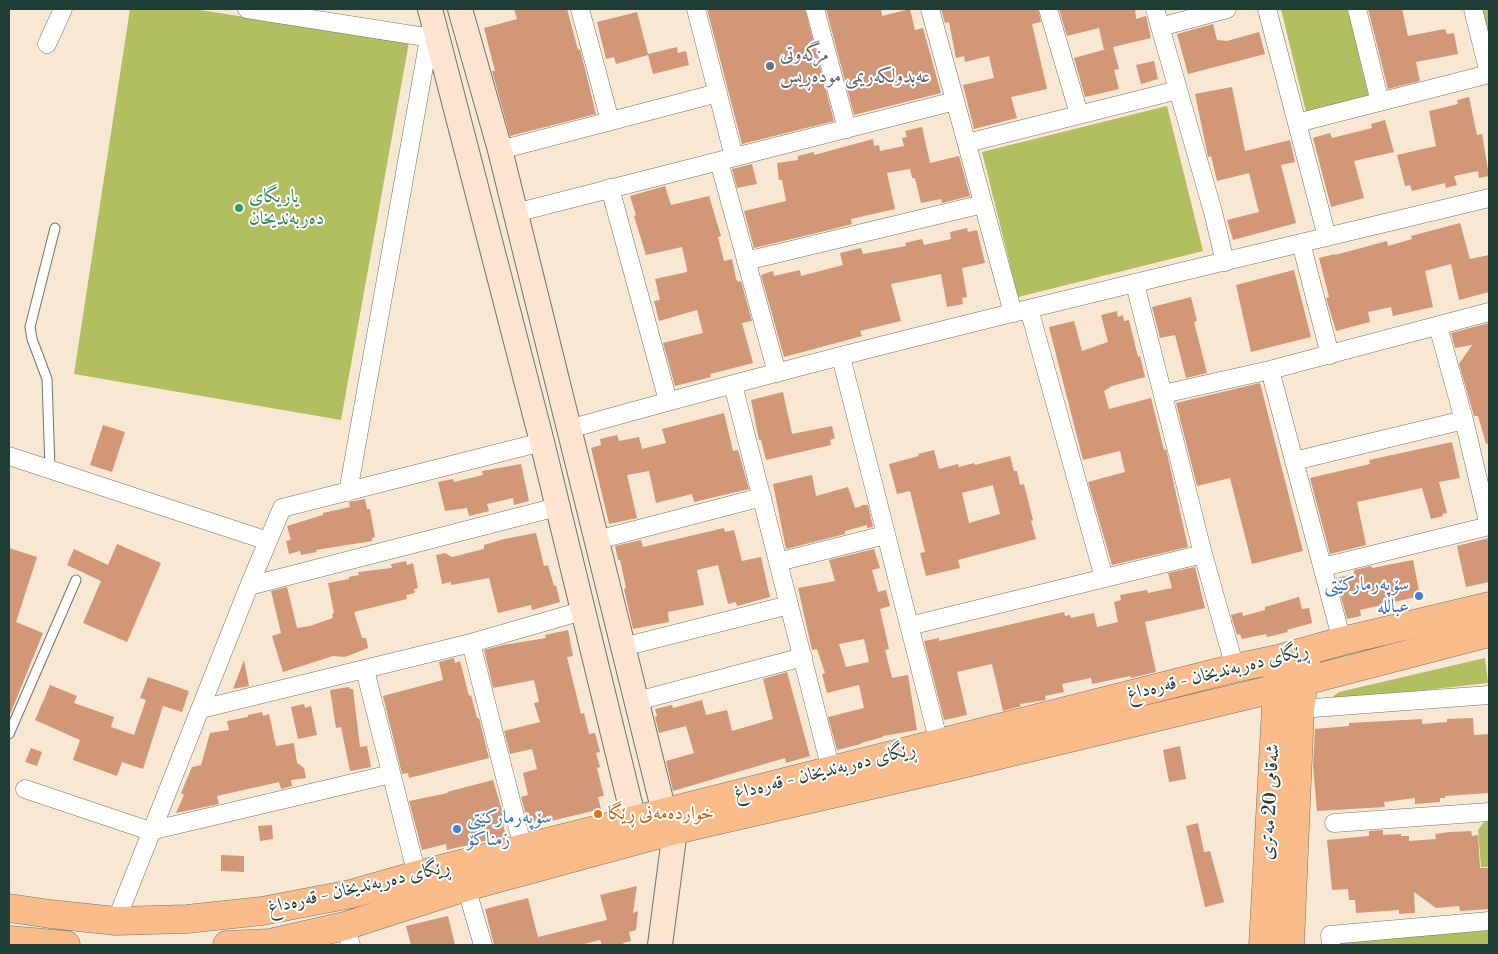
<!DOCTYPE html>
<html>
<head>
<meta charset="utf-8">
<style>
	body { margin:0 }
	#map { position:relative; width:1498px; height:954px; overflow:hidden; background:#f7e7d3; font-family:"Libre Bodoni",serif }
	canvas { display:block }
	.frame { position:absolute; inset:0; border:10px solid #1f3d34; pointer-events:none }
</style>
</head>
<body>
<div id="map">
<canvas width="1498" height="954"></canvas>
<div class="frame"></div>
</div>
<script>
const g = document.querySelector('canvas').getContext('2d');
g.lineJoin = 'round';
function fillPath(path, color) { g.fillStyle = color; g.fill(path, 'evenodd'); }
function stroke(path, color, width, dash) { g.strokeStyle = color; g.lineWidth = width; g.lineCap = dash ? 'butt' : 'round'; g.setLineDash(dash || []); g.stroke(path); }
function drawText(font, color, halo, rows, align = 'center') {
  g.font = font + ' "Libre Bodoni",Amiri,serif'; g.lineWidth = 4; g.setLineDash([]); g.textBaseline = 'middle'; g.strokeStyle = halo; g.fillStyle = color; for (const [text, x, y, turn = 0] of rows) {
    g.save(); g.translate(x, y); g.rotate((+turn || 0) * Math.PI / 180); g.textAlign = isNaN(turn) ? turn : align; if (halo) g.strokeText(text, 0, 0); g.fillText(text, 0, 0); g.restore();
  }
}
const green = new Path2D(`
	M130,9H193L409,42L341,420L74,374Z
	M1281,9H1348L1369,97L1306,112Z
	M1481,9H1489V40Z
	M1167,106L1203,251L1018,297L982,152Z
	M1485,658L1488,683L1327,701L1339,692Z
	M1489,821V867H1481L1478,830L1484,822Z
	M1489,929V945H1341V941Z`);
const building = new Path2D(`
	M514,9H567L578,50L580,49L596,114L510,136L492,71H495L484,28L517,19Z
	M707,9H805L834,121L742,144Z
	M826,9H881L882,16L910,9L915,30L923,28L941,93L854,115Z
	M941,9H1038L1041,22L1032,24L1047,89L1011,97L1017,118L974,129L963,85L994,78L989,56L965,62L964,56L956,58L949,22L945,23Z
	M1059,9H1135L1136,19L1146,16L1151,38L1113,47L1119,69L1114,70L1119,89L1085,97L1074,58L1110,48L1104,50L1099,28L1067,36Z
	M1368,9H1402L1408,36L1445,29L1447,34L1454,33L1458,54L1416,62L1420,81L1388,89Z
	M637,12L648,54L677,47L678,53L686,51L689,65L653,74L648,55L616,64L614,57L606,59L597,22Z
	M1213,24L1217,40L1227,41L1259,32L1265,54L1188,74L1177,34Z
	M1154,61L1158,79L1141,84L1136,65Z
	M1232,87L1245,151L1290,140L1295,162L1281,165L1296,223L1233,240L1227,220L1259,212L1249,173L1217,181L1211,156L1208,157L1206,147L1195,94Z
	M1469,97L1477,135L1482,134L1489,176L1479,178L1478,171L1454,176L1457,185L1446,188L1445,183L1412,191L1410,185L1405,186L1397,155L1436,146L1429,111L1458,104L1457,100Z
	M1385,120L1394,152L1354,161L1364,198L1331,207L1313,138L1330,133L1332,138L1372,128L1371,124Z
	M922,127L930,163L959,156L970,196L942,203L941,199L921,203L915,178H912L910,169L887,173L895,209L851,219L852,224L833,229L754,248L744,211L786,201L782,180H779L777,163L798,160V156L814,152V155L873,139L874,146L879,145L880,151L904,146L902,138L907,137L905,131Z
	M752,164L757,184L737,188L732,169Z
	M665,186L671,205L709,196L721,236L718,237L724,261L732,259L736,279L738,282L741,281L752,321L742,323L753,363L710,374L711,377L675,386L663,343L703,333L697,310L659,321L654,301L660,300L655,279L687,272V269L682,247L646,255L634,216L636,215L630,196Z
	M1460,223L1470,259L1489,255V292L1459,300L1451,264L1425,271L1433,307L1393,316L1391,307L1368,312L1370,322L1336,331L1326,298L1329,297L1319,258L1335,254V255L1387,241L1388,246L1412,239L1411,236Z
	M967,228L968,232L977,230L985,263L962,268L967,297L962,298L963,304L947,307L941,274L891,284L901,321L860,331L862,336L784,357L761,275L773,271L774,276L800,270L801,276L843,265L840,253L861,248L863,254L906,246L905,243L922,239L924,245L951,239L950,232Z
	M1294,270L1311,337L1251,352L1236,285Z
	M1191,297L1197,321L1194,322L1207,373L1186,378L1175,335L1160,338L1152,307Z
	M1117,311L1118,317L1123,315L1124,321L1129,320L1138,357L1140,356L1145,377L1112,386L1104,391L1109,409L1151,398L1164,450L1166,449L1188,547L1112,565L1088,482L1125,472L1120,451L1083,460L1049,327L1074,321L1082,351L1108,342L1101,315Z
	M1489,323V443L1486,444L1478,416H1474L1459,364L1472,345L1455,348L1451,333Z
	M1260,383L1303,551L1252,564L1230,478L1197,486L1176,403Z
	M783,392L792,434L832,426L835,438L830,440L831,445L766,460L761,440H759L751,400Z
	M724,413L733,451L738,450L749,489L694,502L692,494L656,503L649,471L627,475L637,518L609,524L591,448L601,445L600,439L617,435L619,441L639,437L642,449L666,443L662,429Z
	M103,425L125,432L112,472L90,465Z
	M1452,442L1460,478L1439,482L1447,513L1442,514L1443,516L1431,519L1422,488L1357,502L1366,545L1330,554L1310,478L1370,464L1369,460Z
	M934,450L939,469L958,464L959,467L974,463L975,465L1010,456L1014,471H1017L1020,485L1024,484L1033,520L1031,521L1036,539L958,560L960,568L926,576L920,553L925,552L910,491L897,494L889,464L919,456L918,454ZM993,485L1000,514L969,523L962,493Z
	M521,464L529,501L514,505L513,498L487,504L489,511L469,516L467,508L445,511L438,482L453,479L454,482L483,475L482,471Z
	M812,475L816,496L848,487L855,508L862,506L861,505H868L873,527L867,528V525L845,531V534L786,549L773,484Z
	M365,499L367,509H370L375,537L372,538V541L316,550L317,552L301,555L300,551L289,554L286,541L291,540L287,526L323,515V513L350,507L349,502Z
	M724,528L725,532L734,530L742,561L761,557L770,597L737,606L736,602L728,604L718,565L697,570L704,605L668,612L669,622L633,629L624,589L626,588L620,560H618L615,546L641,540L643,547Z
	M536,533L544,566L548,565L554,586L556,585L560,602L532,610L531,605L498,613L489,578L451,585V582L442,584L436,555L445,553L452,557L484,549V545L504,539Z
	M1489,538V582L1466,587L1457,546Z
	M117,544L161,563L127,642L83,623L101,581L67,565L74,549L108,565Z
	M9,548L37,557L16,622L43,633L9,717Z
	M874,549L880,568L872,570L878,592L886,590L890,606L880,609L889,649L885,650L892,678L908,675L917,730L883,736V737L861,743V744L837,750L828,717L864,708L859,685L827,693L822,674L825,673L817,649L812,650L798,588L835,581L829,560ZM864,639L869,662L846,667L839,644Z
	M1413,560L1420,596L1360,610L1361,616L1347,619L1336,578L1354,574V570L1371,566L1372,568Z
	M406,561L407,565L413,563L418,588L414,589L415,593L406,595L407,599L354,612L362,638H366L368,648L345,657L333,656L283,672L272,636L281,633L271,591L287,587L297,628L310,626L333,618L332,614L334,613L328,583L349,579V577L359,575L358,572L392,568L391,564Z
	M1195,567L1205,608L1145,622L1156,672L1131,678L1130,676L1092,684L1091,678L1062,684L1064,692L1045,696L1046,700L1020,704L1021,706L1003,711L992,664L957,672L967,715L944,720L924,641L939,638V641L1064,612L1065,616L1070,615L1071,618L1094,613L1097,627L1118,622L1114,602L1121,600L1120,595L1147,590L1148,593L1172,588L1168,573Z
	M1299,597L1302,609L1309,608L1312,623L1287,630L1288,632L1267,637L1266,634L1242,639L1240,634L1237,635L1231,615L1242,612L1243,616L1265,610V607Z
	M568,630L573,656L567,657L581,714L584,713L589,734L595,733L600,752L596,753L600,767L597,768L604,796L598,797L601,809L543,823L542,820L532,822L531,818L527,819L521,797L528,795L523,773L537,769L532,749L510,754L504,731L540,722L534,703L539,702L534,680L493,688L484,650L503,645L546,638L545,635Z
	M454,658L455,663L460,661L469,696L471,695L477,718H479L489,758L409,778L408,773L402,774L383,696L443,680L439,662Z
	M244,660L249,686L233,689Z
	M787,672L810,756L786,763L785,758L673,791L666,761L694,753L686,726L659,733L655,717L657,716L655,709L672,705L673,708L702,700L706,715L727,710L732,731L773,719L763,679Z
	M148,677L189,691L182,712L163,706L143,769L122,762L117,776L73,760L80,740L35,720L50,685L77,696L74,703L114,717L111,727L134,735L146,700L140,698Z
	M349,687L350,689H353L360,747L367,746L371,767L350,771L341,727L336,728L330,690Z
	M304,704L305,708L311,706L317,735L298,739L291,707Z
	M262,712L263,716L269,714L276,746L294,743L297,763L304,768L306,778L291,780L292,786L281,789L279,782L217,796L219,804L176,813L184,795L181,793L192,767L201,765L210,733L229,730L227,721L248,717V715Z
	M1473,718L1474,735L1489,734V793L1445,796V798H1440V802L1415,804V798L1384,802L1385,807L1317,811L1313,766L1315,729L1349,726V723L1422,719V724L1447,722V719Z
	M1180,746L1186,779L1169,782L1163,750Z
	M31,748L42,752L37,766L25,762Z
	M493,780L506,824L503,825L506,836L447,850L446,844L422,850L409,801L448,793L447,792Z
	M1198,823L1204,852L1210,851L1224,902L1205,907L1186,826Z
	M272,825L273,839L260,841L258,826Z
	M1383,830V835L1401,834V836H1409V841L1436,839L1435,834L1450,832L1471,831L1472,836L1478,835L1480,868H1489V909L1460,911L1459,906L1436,908L1414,892L1415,913L1399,914V910L1356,913L1355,900H1349L1348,889L1332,890L1327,840L1369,836V831Z
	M221,855L244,856V872L221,871Z
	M637,886L633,913L638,911L636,930L629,932L631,941L623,943L624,945H602L600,940L580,945H494L485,909L528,898L538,937L607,920L600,895Z
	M448,916L455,945H411L406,926Z`);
const lane = new Path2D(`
	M50,469L47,379L32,339L30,327L55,228
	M9,734L76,580`);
const street = new Path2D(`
	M247,9L438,39
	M580,9L610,121
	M696,9L734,157
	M815,9L847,129
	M930,9L1013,313
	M1048,9L1079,114
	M1155,9L1213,212L1225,262
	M1267,9L1327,237
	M1357,9L1380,102
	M1473,9L1489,73
	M1160,27L1227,9
	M47,44L63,9
	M1297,123L1489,74
	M967,143L1178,90
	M500,150L718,93
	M719,161L777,373
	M610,188L668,401
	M515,213L955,101
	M1301,243L1330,355
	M746,261L983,204
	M1135,284L1203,554L1235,668
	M1029,309L1104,578
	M1438,326L1464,420L1489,526
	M841,357L939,743
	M1270,370L1342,641
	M733,385L831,770
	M1163,394L1270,370L1489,312
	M569,429C874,343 1182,272 1489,198
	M9,456L268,541
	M1294,461L1464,420
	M348,492L432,22
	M597,540L762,497
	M778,562L885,535
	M1323,567L1489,526
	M249,586L557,507
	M909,626L1203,554
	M471,643L523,848
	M623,647L789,605
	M365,670L417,875
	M637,701L803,657
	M201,709L471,643L582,611
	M1300,709L1489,695
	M25,789L150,831L391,774
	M1334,823L1489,812
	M466,887L483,945
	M116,921L249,586L282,508L542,442
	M345,926L351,945
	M1331,945L1330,935L1489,921`);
const secondary = new Path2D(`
	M430,9L542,442L634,820
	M460,9L500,150L664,812
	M660,945L675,830`);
const primary = new Path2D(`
	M9,908L50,914L116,921L187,919L262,911L351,894L417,875L1235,668L1278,659L1342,641L1489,606
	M9,940L66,945
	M227,945L270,943L345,926L466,887L675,830L945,768L1278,688L1489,633
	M1263,945L1278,670
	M1290,945L1300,709L1306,665`);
const markers = [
	[770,66,5,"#6b7280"],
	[239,208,5,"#2e9e5b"],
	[1419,596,5,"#3f7fe0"],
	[598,814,5,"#e8710a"],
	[457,829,5,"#3f7fe0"]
];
const worshipNames = [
	["مزگەوتی",780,55],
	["عەبدولکەریمی مودەڕیس",780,77]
];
const leisureNames = [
	["یاریگاى",249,197],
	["ده‌ربه‌ندیخان",249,219]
];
const shopNames = [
	["سۆپه‌رماركێتى",1409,585],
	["عبالله",1409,607],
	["سۆپەرمارکێتی",467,818,"left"],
	["زمناکۆ",467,840,"left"]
];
const streetNames = [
	["ڕێگای دەربەندیخان - قەرەداغ",1218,673,-14],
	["ڕێگای دەربەندیخان - قەرەداغ",825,772,-14],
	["شەقامی 20 مەتری",1271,802,-87],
	["ڕێگای دەربەندیخان - قەرەداغ",359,888,-13]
];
const foodNames = [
	["خواردەمەنی ڕێگا",608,814]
];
fillPath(green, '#b1bf61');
fillPath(building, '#d29777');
stroke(lane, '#6b786c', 11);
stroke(street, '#6b786c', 19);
stroke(secondary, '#6b786c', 26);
stroke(primary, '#6b786c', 29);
stroke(lane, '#fff', 9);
stroke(street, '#fff', 18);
stroke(secondary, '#fde4d1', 24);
stroke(primary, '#fabb8b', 28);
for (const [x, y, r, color] of markers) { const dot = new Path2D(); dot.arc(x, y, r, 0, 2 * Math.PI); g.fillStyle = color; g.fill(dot); stroke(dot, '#fff', 2); }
drawText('19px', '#5b616d', '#fff', worshipNames, 'left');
drawText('19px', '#27864d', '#fff', leisureNames, 'left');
drawText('19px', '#366cbe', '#fff', shopNames, 'right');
drawText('19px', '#1f3d34', '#fff', streetNames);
drawText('19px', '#c56008', '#fff', foodNames, 'left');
</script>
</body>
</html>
